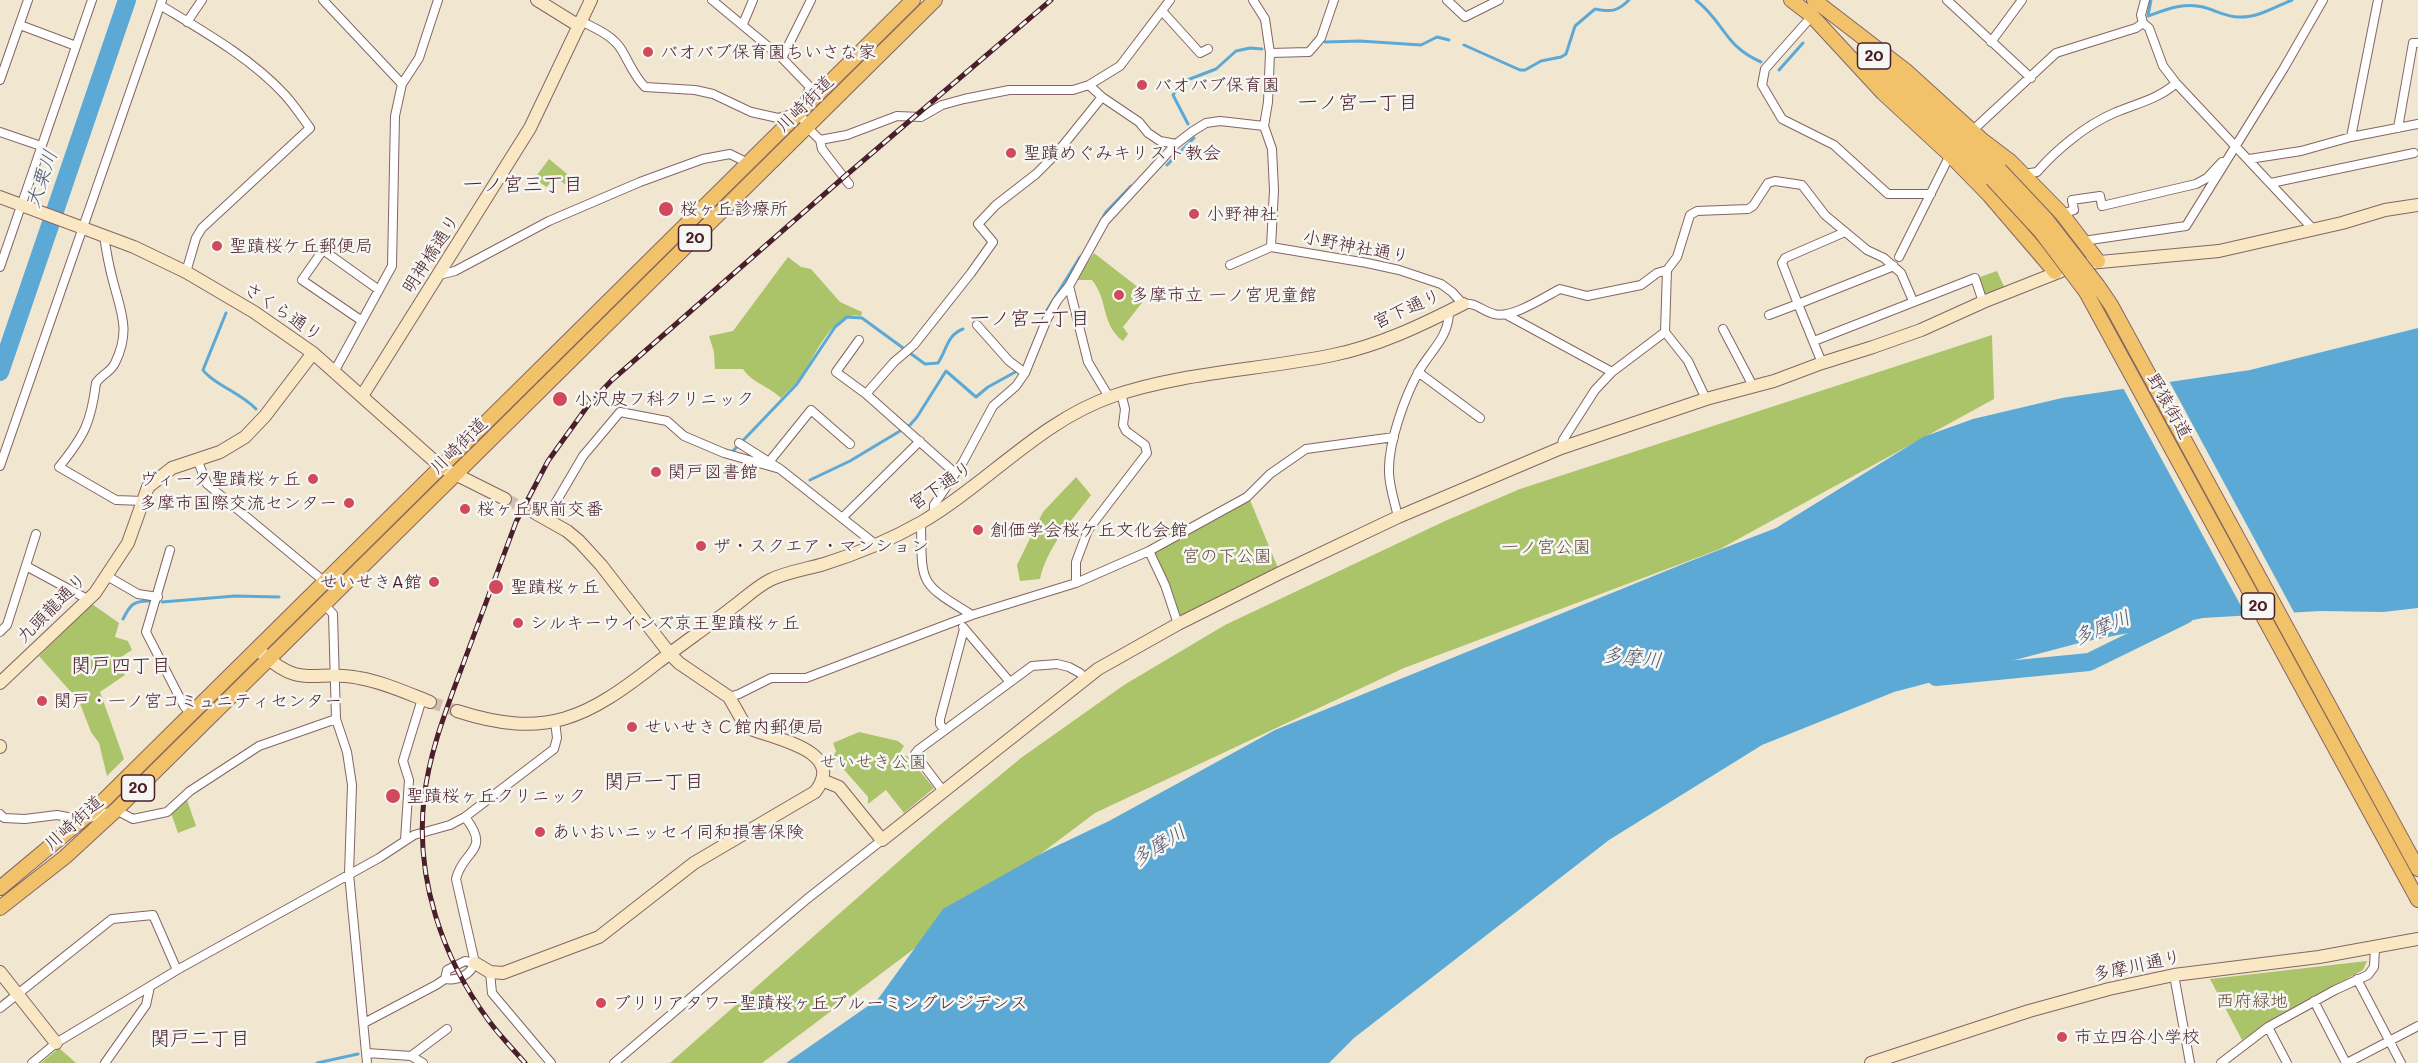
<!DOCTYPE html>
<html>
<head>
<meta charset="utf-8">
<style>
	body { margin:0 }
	canvas { display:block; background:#f1e7d1 }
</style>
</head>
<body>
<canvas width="2418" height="1063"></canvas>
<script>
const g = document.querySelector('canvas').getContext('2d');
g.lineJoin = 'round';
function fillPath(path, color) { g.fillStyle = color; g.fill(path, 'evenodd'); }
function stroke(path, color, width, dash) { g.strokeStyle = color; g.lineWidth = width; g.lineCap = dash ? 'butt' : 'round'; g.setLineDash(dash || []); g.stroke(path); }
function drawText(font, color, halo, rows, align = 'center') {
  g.font = font + ' Mali,"Klee One",sans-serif'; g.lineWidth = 5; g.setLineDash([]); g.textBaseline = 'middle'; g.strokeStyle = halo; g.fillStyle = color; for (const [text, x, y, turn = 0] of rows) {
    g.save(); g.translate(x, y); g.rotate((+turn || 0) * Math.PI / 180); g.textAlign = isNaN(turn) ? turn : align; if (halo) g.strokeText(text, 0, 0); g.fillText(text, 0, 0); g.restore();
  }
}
const green = new Path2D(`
	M549,159L571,177L566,185L554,176L547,187L534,179Z
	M1094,253L1148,295L1123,327L1128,334L1123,341C1101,325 1108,299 1092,280H1075Z
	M788,257L801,267L811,269L840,302L862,312L861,316C834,308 814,358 801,377C795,385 787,391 781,398C770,387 751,382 743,369H715L714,352L709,336L733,331Z
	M1997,271L2006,291L1986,298L1977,278Z
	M1992,335L1994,399L1720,549L1404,668L1095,813L762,1063H670L941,824L1021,758L1124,685L1225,625L1445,521L1520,489Z
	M1076,477L1091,495C1072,520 1047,547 1040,579L1020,581L1017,565L1043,512Z
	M1250,500L1280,573L1182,619L1149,551Z
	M92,604L119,623L115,637L128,641L132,650L118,659L125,675L100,692L124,759L107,776L99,743L91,732L79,701L39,656Z
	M859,732L898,741L904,746L899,754L907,756L934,788L904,813L886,790L868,804V797L833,757L836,751L833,743Z
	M187,800L196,826L178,833L171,813Z
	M2367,961L2363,970L2270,1022L2242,1040L2210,979Z
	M59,1048L76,1063H41Z`);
const water = new Path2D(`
	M2418,328V608L2383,612L2320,611L2203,618L2083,642L1894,692L1762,745L1609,840L1354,1038L1329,1063H786L878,999L943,909L1046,851L1109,821L1275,730L1688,562L1776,528L1923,437L1973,419L2062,398L2250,370Z`);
const pier = new Path2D(`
	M2168,379L2296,616L2248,619L2122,386Z`);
const stream = new Path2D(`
	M1696,0C1725,23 1724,46 1761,62
	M2151,0L2148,16C2165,10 2184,2 2203,7C2215,10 2226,17 2239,17C2257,18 2275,7 2292,0
	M1325,42L1360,41L1421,45L1437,37L1449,40
	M1464,45L1520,70H1525L1541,61L1561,57L1566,54L1575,26L1595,9C1611,12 1617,12 1629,0
	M1779,70L1803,43
	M1188,124L1173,95L1182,82L1216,69L1236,51L1250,48L1262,49
	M1167,165L1194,138
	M1091,239L1106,212L1131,186
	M226,313L203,370C213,384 241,393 256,409
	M1044,315L1080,257
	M733,451L797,384L835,327L847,317L862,318L925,364L938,363C948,348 946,336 963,329
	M810,480L850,461L910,425L917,417L946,371L976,397L988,387L1019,370
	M162,602L235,596L279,597
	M123,619C130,605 133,601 149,601
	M317,1063L358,1054`);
const river = new Path2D(`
	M0,372L127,0
	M1936,677L2089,662L2185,615`);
const secondaryTunnel = new Path2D(`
	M505,499L535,513
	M430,702L457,711`);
const street = new Path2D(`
	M323,0L402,84
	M712,0L782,58L810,87L803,104
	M1253,0L1265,19L1270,53L1268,102L1264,126L1272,149L1274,190L1271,247
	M1447,0L1465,17L1499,0
	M1947,0L2031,78
	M2145,0L2141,15L2143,23L2149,28L2163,66L2176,83L2313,229
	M160,5C203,31 251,58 285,95C294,105 302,117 310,128L202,228L196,238L186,272
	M1162,11L1200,53L1208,49
	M1812,16L1765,69L1762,85L1782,119L1834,145L1888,194H1931
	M581,21C596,29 612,35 621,49C629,62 634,76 645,87L695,90L713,94L751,112L778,118L795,113
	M187,22L202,0
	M743,24L753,0
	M20,25L76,46
	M1991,42L2022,0
	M1270,53L1309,52L1321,38L1334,0
	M782,58L811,0
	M0,80L28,0
	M1089,85L1102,97L1139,122L1148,133L1160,141L1176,144
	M800,112L807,127L820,140L822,149L849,184
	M2398,128L2413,43H2418
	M1972,131L2056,53L2136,28L2143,23
	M0,132L41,146
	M2351,137L2378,0
	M820,140L847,135L897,116L921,117L942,105L964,99L1009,90H1073L1089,85L1120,66L1170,0
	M2249,159L2301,151L2351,137L2418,124
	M2026,176L2030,173L2037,172C2056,150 2086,125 2114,113C2135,104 2159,99 2176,83
	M2271,183L2414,153
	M2062,214L2074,210L2072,200L2100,196L2102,206L2196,184L2207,178L2222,162
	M104,235C106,250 109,266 113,281C121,312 131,331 115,363C111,372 101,375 96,383C91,423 84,436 59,467L116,500L143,501
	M2083,241L2186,226L2284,68L2323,0
	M1271,247L1367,263L1399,270L1441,284L1452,292L1463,304C1476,302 1482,311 1494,314C1512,319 1544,297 1560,289L1587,296L1641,285L1657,273L1667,270L1677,257L1690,215L1697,211L1748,209L1753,206L1768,183L1775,181L1802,185L1825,215L1867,250L1884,258L1901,273L1913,301
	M1899,257L1950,155
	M1230,265L1271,247
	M0,267L92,0
	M439,275L455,271L549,221L640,182L703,159L730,154L748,163
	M1069,286L1088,362L1109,397
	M1507,315L1612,372
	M1769,315L1798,304L1782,263L1785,258L1845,232
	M362,321L302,280L323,250L379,290
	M977,325L1009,361L1025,373
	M1723,329L1753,386
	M1665,332L1688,361L1706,399
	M859,340L836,372L866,394
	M1814,341L1975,278L1983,302
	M1822,363L1798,304L1894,266
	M334,372L392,266L395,116L402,84L419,58L438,0
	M1418,372L1480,418
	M739,443L780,469L875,544
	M1561,448L1563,440L1595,390L1612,372L1665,332L1667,270
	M197,459L207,484L325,582
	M769,462L811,410L850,444
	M0,466L162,0
	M955,473L866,394L894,362L914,345L971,273L993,242L978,224L996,205L1036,174L1056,154L1102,97
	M934,514V505L963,462L993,406L1016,386L1025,373L1047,319L1057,301L1069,286L1105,221L1176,144L1193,131L1206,123L1220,121L1264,126
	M843,517L920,441
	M1398,517C1395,503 1389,486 1389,472C1388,443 1405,396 1419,371C1432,349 1449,337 1449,311
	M546,519L583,456L620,412L667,421L684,436L724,453L780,469
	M921,523C922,585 918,582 972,615
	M170,550L146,632L184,706L191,714
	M1149,551L1165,585L1178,624
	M26,566L89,600
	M107,576L138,594L158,597
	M1076,583V562L1088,530L1147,453L1145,445L1126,431L1123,425L1125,409L1121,393
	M324,604L333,614L336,719L347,752L352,785L349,874L367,1063
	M963,627L1009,681
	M0,632L7,625L36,534
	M729,697L739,694L771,678H806L972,615L1076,583L1149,551L1247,497L1270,474L1306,449L1394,437
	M944,730L940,724V719L964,629
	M943,791L915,754L918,750L1032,666L1057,664L1069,667L1080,673L1086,679
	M0,814L4,818L25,819L57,815L83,820L116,810L133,819L167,812L190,791L259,746L336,719
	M405,840L409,780L403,761L422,699
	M490,972L492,993L551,1063
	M2174,975L2190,1063
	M445,979C458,981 470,975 475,963L456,879C463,849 492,852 465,817
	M2357,979L2401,1063
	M2314,1001L2346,1063
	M0,1008L112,919L153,915L177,970
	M364,1023L436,985L445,979L447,970L465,961L475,963
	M2268,1027L2287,1063
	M367,1053L411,1056L423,1063
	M411,1056L447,1029
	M32,1063L56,1043L177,970L379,858L414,835L450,825L465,817L554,749L557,738L555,721
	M105,1063L146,1005L150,987
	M614,1063L807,899L882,840
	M2221,1063L2268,1027L2335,990L2368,975L2374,967L2375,947
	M2347,1063L2418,1026`);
const secondary = new Path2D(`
	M537,0L579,26
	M0,197L134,247L186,272L254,312L313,353L441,467L505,499
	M2089,263L2219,251L2342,223L2385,210L2418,205
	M362,396L530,128L591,0
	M263,654C302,690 314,669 359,678C383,682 407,693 430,702
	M0,683L95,593L128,543L148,487L172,468L220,452L245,437L265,416L313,353
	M457,711C547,740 587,718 657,663C681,645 705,628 729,610C743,600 756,587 770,580C786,572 807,569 824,564C856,554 892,539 922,522C987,484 1040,421 1113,396C1183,372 1260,370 1333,355C1378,346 1422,325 1463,304
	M0,746V747
	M822,780L839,787L882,840L1098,669L1178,624L1280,573L1398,517L1561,448L1706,399L1774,381L1822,363L1873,347L1921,330L1983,302L2064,270
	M475,963L490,972L503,973L599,937L694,863L815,792C849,749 768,738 746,727L729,697L679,663L670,654L601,565L579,541L567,531L535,513
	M0,972L56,1043
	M1871,1063L2029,1011L2109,989L2174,975L2319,957L2418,939`);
const primary = new Path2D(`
	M1791,0L1812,16L1883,93L1950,155L1989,195L2055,272
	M1814,0L1905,70L1981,139L2010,161L2062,214L2098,261
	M1881,62L2000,170
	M1876,74L1992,179
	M2098,286L2111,305L2418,869
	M2086,292L2418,900
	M0,888L96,808L913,0
	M0,908L65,857L116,810L935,0`);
const rail = new Path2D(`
	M525,1063C513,1049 500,1036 489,1021C442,958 415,877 424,799C429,753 446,710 462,667C480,619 498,570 516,522L548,461L589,404L612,380L844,177L1051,0`);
const primaryBridge = new Path2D(`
	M2000,170L2046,219L2098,286
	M1992,179L2041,232L2086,292`);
const markers = [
	[648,52,6,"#d1495b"],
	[1142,85,6,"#d1495b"],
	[1011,153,6,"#d1495b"],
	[666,209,8,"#d1495b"],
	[1194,214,6,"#d1495b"],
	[217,246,6,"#d1495b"],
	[1119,295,6,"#d1495b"],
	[560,399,8,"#d1495b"],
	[656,472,6,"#d1495b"],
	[313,479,6,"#d1495b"],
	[349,503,6,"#d1495b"],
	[465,509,6,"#d1495b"],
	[978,530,6,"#d1495b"],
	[701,546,6,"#d1495b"],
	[434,582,6,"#d1495b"],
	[496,587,8,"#d1495b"],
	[518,623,6,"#d1495b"],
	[42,701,6,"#d1495b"],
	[632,727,6,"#d1495b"],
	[393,796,8,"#d1495b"],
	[540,832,6,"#d1495b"],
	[601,1003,6,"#d1495b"],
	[2062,1037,6,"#d1495b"]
];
const shields = [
	[1874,56,33],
	[695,238,33],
	[2258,606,33],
	[138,788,33]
];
const shieldNames = [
	["20",1874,56],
	["20",695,238],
	["20",2258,606],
	["20",138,788]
];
const poiNames = [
	["バオバブ保育園ちいさな家",660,52],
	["バオバブ保育園",1154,85],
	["聖蹟めぐみキリスト教会",1023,153],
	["桜ヶ丘診療所",680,209],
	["小野神社",1206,214],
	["聖蹟桜ケ丘郵便局",229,246],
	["多摩市立 一ノ宮児童館",1131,295],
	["小沢皮フ科クリニック",574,399],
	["関戸図書館",668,472],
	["ヴィータ聖蹟桜ヶ丘",301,479,"right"],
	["多摩市国際交流センター",337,503,"right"],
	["桜ヶ丘駅前交番",477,509],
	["創価学会桜ケ丘文化会館",990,530],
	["ザ・スクエア・マンション",713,546],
	["せいせきA館",422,582,"right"],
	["聖蹟桜ヶ丘",510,587],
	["シルキーウインズ京王聖蹟桜ヶ丘",530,623],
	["関戸・一ノ宮コミュニティセンター",54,701],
	["せいせきＣ館内郵便局",644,727],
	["聖蹟桜ヶ丘クリニック",406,796],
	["あいおいニッセイ同和損害保険",552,832],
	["ブリリアタワー聖蹟桜ヶ丘ブルーミングレジデンス",613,1003],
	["市立四谷小学校",2074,1037]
];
const streetNames = [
	["川崎街道",805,104,-45],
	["小野神社通り",1356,247,11],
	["明神橋通り",431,254,-57],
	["宮下通り",1407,309,-24],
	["さくら通り",283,312,34],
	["野猿街道",2169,406,61],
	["川崎街道",459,446,-45],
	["宮下通り",941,486,-34],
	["九頭龍通り",52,608,-45],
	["川崎街道",74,823,-42],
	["多摩川通り",2137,966,-12]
];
const parkNames = [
	["一ノ宮公園",1546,547],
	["宮の下公園",1227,556],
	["せいせき公園",873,762],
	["西府緑地",2252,1001]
];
const neighbourhoodNames = [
	["一ノ宮一丁目",1358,103],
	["一ノ宮三丁目",523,185],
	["一ノ宮二丁目",1030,319],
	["関戸四丁目",121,666],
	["関戸一丁目",654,782],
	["関戸二丁目",200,1039]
];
const waterNames = [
	["大栗川",42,179,-71],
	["多摩川",2102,628,-22],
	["多摩川",1632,658,6],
	["多摩川",1159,846,-32]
];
fillPath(green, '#abc369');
fillPath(water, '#5da9d6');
fillPath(pier, '#f1e7d1');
stroke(stream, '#5da9d6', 3);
stroke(river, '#5da9d6', 18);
stroke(secondaryTunnel, '#d0bfb0', 12, [12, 6]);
stroke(street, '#846565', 10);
stroke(secondary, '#846565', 14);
stroke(primary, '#846565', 16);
stroke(street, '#fff', 8);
stroke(secondary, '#fae7c3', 12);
stroke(primary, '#f2c26a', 14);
stroke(rail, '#4a1f2b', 5);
stroke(rail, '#f6f6f2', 3, [9]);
stroke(primaryBridge, '#846565', 16, []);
stroke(primaryBridge, '#f2c26a', 14);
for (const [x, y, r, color] of markers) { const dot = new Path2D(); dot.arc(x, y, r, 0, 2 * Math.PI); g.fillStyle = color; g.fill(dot); stroke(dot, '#f6f6f2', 2); }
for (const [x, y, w] of shields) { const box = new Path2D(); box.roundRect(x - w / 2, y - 13, w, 26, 4.5); g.fillStyle = '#f6f6f2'; g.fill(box); stroke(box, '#4a1f2b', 1.5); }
drawText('bold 16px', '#4a1f2b', null, shieldNames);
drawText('18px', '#4a1f2b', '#f6f6f2', poiNames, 'left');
drawText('18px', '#4a1f2b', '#f6f6f2', streetNames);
drawText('18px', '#67503e', '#f6f6f2', parkNames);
drawText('20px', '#4a1f2b', '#f6f6f2', neighbourhoodNames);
drawText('italic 20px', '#52566f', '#f6f6f2', waterNames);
</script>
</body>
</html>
